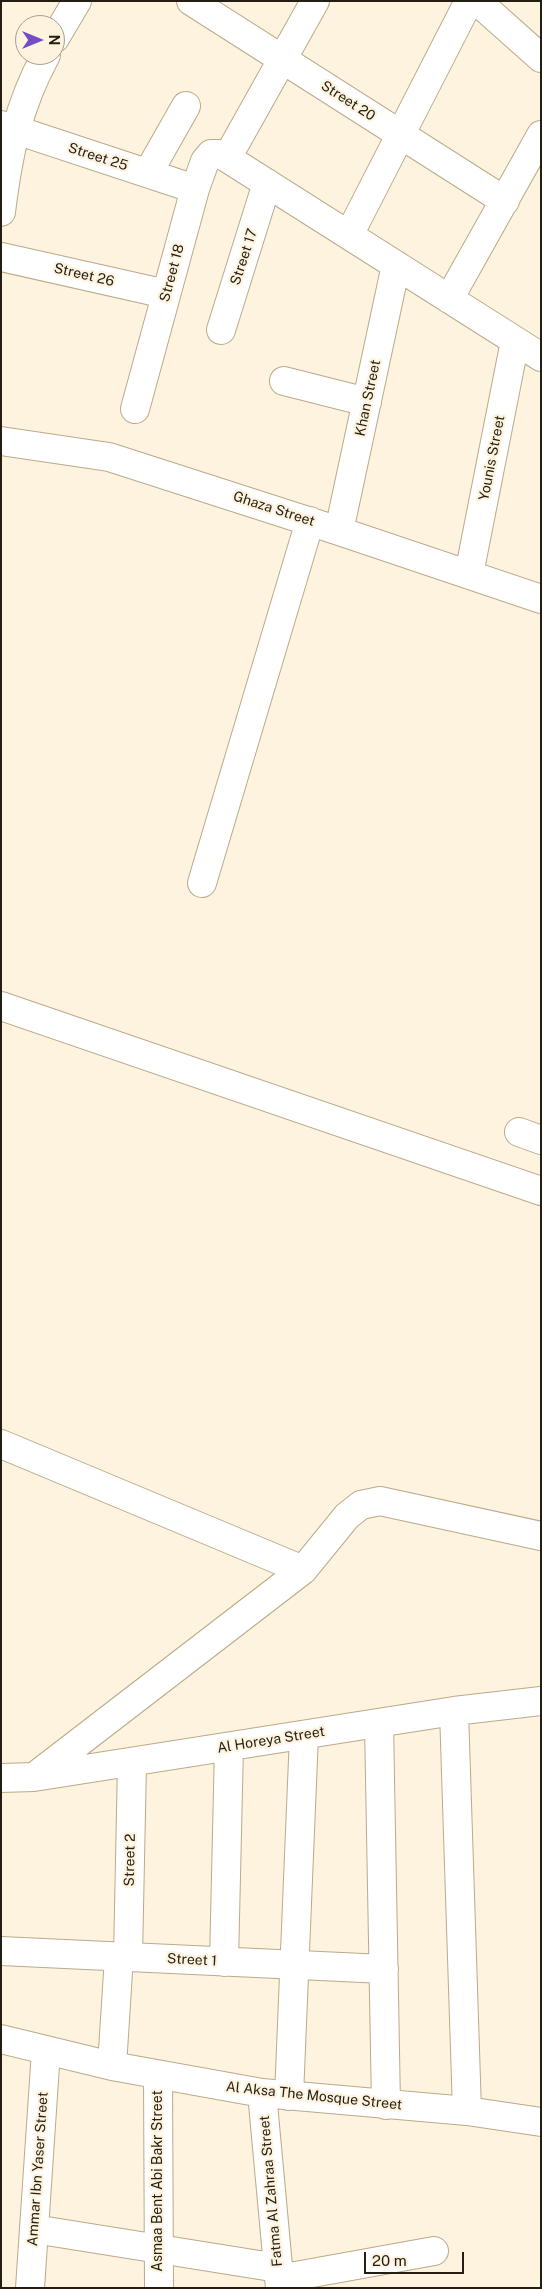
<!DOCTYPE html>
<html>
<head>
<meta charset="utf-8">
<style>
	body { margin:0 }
	#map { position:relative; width:542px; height:2289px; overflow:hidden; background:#fdf3df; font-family:"Public Sans",sans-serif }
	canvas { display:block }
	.frame { position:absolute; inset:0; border:2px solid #241d11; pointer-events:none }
	.north { position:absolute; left:15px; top:15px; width:50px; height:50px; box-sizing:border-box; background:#fdf3df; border:1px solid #a69d8d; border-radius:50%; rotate:90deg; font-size:14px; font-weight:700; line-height:20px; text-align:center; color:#241d11 }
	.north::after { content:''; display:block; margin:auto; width:18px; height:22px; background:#764cc5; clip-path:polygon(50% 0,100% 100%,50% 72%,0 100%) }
	.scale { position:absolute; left:364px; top:2252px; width:100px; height:22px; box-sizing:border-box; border:2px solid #241d11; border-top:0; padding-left:6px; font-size:15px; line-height:18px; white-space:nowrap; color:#241d11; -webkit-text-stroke:4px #fdf3df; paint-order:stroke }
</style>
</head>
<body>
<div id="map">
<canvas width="542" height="2289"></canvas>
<div class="frame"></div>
<div class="north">N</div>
<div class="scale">20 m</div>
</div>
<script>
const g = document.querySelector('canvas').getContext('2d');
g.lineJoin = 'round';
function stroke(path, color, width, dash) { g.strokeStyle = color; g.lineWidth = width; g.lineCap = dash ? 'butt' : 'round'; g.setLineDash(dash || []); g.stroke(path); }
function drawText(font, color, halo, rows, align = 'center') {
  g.font = font + ' "Public Sans",sans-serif'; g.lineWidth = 4.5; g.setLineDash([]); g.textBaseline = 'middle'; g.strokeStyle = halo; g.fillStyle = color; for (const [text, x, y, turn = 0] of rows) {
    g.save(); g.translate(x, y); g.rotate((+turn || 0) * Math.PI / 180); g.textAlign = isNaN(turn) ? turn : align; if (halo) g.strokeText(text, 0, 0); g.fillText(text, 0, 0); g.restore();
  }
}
const minor = new Path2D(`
	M191,1L505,201
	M477,1L541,58
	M55,38L77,1
	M1,125L195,189
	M227,158L315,1
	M148,173L186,106
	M1,212C8,155 18,106 46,55
	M349,235L469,1
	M1,257L166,294
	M449,299L541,135
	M221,330L267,183
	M284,381L367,402
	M135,409L195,189L205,161L211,154H220L227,158L541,357
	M1,441L109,457L339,531L541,599
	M339,531L396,265
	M469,574L515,341
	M202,883L310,521
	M1,1006L541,1191
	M519,1132L541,1140
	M1,1444L303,1570
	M454,1711L467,2111
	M379,1723L386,2105
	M34,1777L303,1570L347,1516L361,1505L380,1501L541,1536
	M1,1778L34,1777L454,1711L541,1701
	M1,1951L384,1969
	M128,1957L132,1763
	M224,1962L229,1747
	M1,2039L112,2066L262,2093L467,2111L541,2122
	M112,2066L119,1957
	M158,2075L159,2288
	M262,2093L280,2288
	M289,2096L304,1735
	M34,2229L278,2268
	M279,2279L434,2251
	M30,2288L46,2051`);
const streetNames = [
	["Street 20",348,101,33],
	["Street 25",98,157,18],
	["Street 17",244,257,-72],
	["Street 18",172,273,-75],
	["Street 26",84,275,13],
	["Khan Street",368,398,-78],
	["Younis Street",492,458,-79],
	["Ghaza Street",274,509,18],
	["Al Horeya Street",271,1740,-9],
	["Street 2",130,1860,-89],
	["Street 1",192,1960,3],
	["Al Aksa The Mosque Street",314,2096,6],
	["Ammar Ibn Yaser Street",38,2169,-86],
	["Asmaa Bent Abi Bakr Street",158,2181,-90],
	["Fatma Al Zahraa Street",271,2191,-95]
];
stroke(minor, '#baaa8a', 30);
stroke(minor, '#fff', 28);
drawText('14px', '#241d11', '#fdf3df', streetNames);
</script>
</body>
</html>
